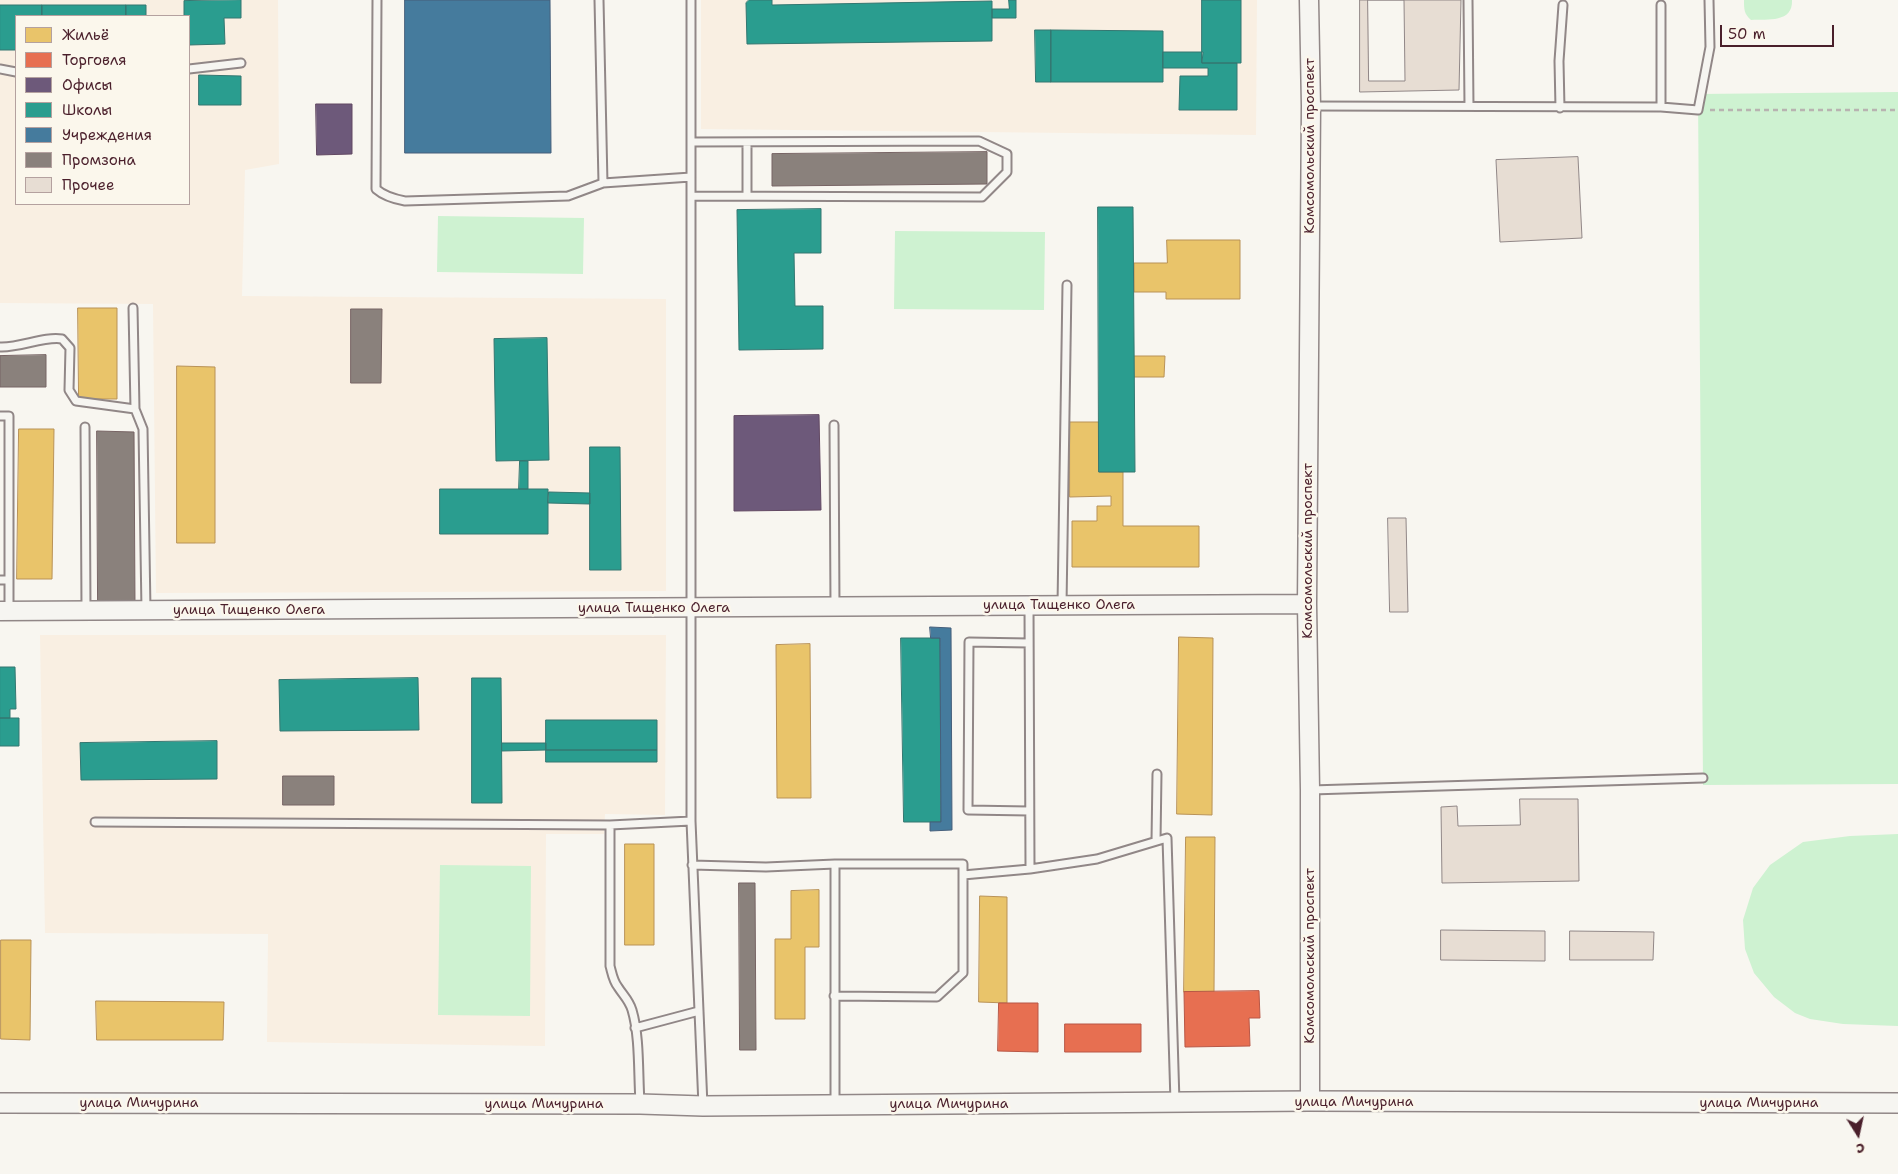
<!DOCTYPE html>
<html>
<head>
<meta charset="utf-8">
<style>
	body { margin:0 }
	#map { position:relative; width:1898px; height:1174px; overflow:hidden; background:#f8f6f0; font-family:"Shantell Sans",sans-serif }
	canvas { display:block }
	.legend { position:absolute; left:15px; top:15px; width:175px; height:190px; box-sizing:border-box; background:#fbf7ec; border:1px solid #b4a19f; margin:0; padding:6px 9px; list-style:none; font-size:15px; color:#4a1f2b }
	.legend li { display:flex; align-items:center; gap:10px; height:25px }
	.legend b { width:25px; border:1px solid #b4a19f }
	.north { position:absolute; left:1833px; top:1109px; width:50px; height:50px; -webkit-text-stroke:4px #fbf7ec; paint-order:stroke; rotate:170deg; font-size:14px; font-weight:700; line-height:20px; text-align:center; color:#4a1f2b }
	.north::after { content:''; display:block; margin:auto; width:18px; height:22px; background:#4a1f2b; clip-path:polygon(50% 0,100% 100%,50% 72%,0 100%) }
	.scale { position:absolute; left:1720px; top:25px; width:114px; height:22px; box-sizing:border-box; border:2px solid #4a1f2b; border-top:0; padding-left:6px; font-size:15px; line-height:18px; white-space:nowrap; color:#4a1f2b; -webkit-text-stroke:4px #fbf7ec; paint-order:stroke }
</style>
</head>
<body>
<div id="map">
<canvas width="1898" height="1174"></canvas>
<ul class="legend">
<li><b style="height:14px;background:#e9c46a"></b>Жильё</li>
<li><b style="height:14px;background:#e76f51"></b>Торговля</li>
<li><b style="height:14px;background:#6d597a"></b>Офисы</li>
<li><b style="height:14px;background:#2a9d8f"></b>Школы</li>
<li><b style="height:14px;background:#457b9d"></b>Учреждения</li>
<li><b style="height:14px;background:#8a817c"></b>Промзона</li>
<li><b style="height:14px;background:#e7ddd3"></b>Прочее</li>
</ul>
<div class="north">С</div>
<div class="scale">50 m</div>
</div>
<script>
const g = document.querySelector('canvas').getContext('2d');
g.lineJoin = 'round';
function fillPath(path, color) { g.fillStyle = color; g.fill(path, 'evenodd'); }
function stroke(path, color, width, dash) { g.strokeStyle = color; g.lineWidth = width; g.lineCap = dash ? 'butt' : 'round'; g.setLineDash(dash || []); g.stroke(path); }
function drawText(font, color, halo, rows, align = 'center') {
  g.font = font + ' "Shantell Sans",sans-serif'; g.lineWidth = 5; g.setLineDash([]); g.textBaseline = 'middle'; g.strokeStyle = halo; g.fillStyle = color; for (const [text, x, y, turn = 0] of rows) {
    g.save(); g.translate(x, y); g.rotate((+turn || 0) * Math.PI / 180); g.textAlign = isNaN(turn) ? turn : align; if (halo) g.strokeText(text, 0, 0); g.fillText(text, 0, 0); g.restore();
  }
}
const built = new Path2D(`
	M0,0H278L279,164L245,170L242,296L666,299V591L156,593L153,304L0,303ZM16,16H189V204H16Z
	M701,0H1257L1256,135L701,129Z
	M40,635H666L665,815L605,814L604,834H546L545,1046L267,1042L268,934L45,933Z`);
const green = new Path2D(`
	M1744,0H1792C1793,23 1768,19 1751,20C1744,14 1744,9 1744,0Z
	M1898,92V784L1703,785L1698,94Z
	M438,216L584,218L583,274L437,272Z
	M895,231L1045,232L1044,310L894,309Z
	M1898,834V1026L1843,1024L1810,1019L1795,1013L1774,997L1754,973L1745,949L1743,920L1753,888L1770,865L1803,842L1850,836Z
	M440,865L531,866L530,1016L438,1015Z`);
const homes = new Path2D(`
	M1167,240H1240V299H1166V292H1134V263H1167Z
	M78,308H117V399H79Z
	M1134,356H1165L1164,377H1134Z
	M177,366L215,367V543H177Z
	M1070,422H1099V472H1123V526H1199V567H1072V521H1097V506H1111V496L1070,497Z
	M19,429H54L52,579H17Z
	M1179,637L1213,638L1212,815L1177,814Z
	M810,644L811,798H777L776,645Z
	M1186,837H1215L1214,992H1184Z
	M625,844H654V945H625Z
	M819,890V947H805V1019H775V939H791V891Z
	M980,896L1007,897V1003L979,1002Z
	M1,940H31L30,1040L1,1039Z
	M96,1001L224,1002L223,1040H97Z`);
const shops = new Path2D(`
	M1259,991L1260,1018H1249L1250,1046L1185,1047L1184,992Z
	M999,1003H1038V1052L998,1051Z
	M1065,1024H1141V1052H1065Z`);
const offices = new Path2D(`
	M316,104H352V154L317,155Z
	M819,415L821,510L734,511V416Z`);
const schools = new Path2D(`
	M241,0V18H224L225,44L189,45V16H184V1Z
	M749,0H772V5L992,1V41L747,44L746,3Z
	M1009,0H1016V18H992V9H1009Z
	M1202,0H1241V63H1202Z
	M0,5H42V16H16V50H0Z
	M42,5H126V16H42Z
	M126,5H146V16H126Z
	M1035,30H1051V82H1036Z
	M1051,30L1163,31V82H1051Z
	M1163,52H1203L1202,63H1237V110H1179L1180,76H1208V68H1163Z
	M199,75L241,76V105H199Z
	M1098,207H1133L1135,472H1099Z
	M821,209V253H794L795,306H823V349L739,350L737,210Z
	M547,338L549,460L496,461L494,339Z
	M590,447H620L621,570H590Z
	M520,461H528V489H519Z
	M440,489H548V534H440Z
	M549,492L590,493V504L548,503Z
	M901,638H940L941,822H904Z
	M0,667H15L16,709H10V718H0Z
	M418,678L419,730L280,731L279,680Z
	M472,678H501L502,803H472Z
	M0,718H19V746H0Z
	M546,720H657V750H546Z
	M217,741V779L81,780L80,743Z
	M502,743H546V750L502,751Z
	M546,750H657V762H546Z`);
const public = new Path2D(`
	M405,0H550L551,153H405Z
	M930,627L951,628L952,830L930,831V822H941L940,638H931Z`);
const industry = new Path2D(`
	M987,152V184L772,186V154Z
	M351,309H382L381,383H351Z
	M46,355V387H0V356Z
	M97,431L134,432L135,606H98Z
	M283,776H334V805H283Z
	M739,883H755L756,1050H740Z`);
const building = new Path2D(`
	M1360,0H1461L1459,90L1360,92Z
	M1368,0H1404L1405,81H1369Z
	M1578,157L1582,238L1500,242L1496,160Z
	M1388,518H1406L1408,612H1390Z
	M1520,799H1578L1579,881L1442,883L1441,807L1457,806L1458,826L1520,825Z
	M1441,930L1545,931V961L1441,960Z
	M1570,931L1654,932L1653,960H1570Z`);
const path = new Path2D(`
	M1710,110H1898`);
const service = new Path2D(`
	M377,0L376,189C384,196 394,199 405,201L568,196L603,183L691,177
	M599,0L603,183
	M691,0V821L703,1106
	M1468,0L1469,106
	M1661,5V107
	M0,69L16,72
	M189,69L241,63
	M1311,106L1661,107L1698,110L1710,47L1709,0
	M1560,108L1559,61L1563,5
	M747,142V196
	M691,196L982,197L1007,172V154L979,141L691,142
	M133,308L135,409L143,429L146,610
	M0,347C20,348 44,336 62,339L70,348L69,390L76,401L135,409
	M0,416H9V580H0
	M834,425L835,607
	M85,427L86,610
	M9,580V610
	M1062,605L1067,285
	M1029,606L1030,869
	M1311,790L1703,778
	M1029,811L968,810L969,642L1029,643
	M95,822L610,825
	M1156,841L1157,774
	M692,865L766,867L835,864V1103
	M963,875L1030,869L1097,859L1167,838L1175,1102
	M834,996L937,997L963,973V864H835
	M635,1028L699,1011
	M640,1102C638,1073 640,1037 632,1010C629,1000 623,995 618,987C613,981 612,973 610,966V825L691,821`);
const tertiary = new Path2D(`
	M1309,0L1311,106L1307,604L1310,790V1101
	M0,611L1307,604`);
const secondary = new Path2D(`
	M0,1103L640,1104L703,1106L1310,1101L1898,1103`);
const streetNames = [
	["Комсомольский проспект",1310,146,-90],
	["Комсомольский проспект",1308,551,-90],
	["улица Тищенко Олега",1059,605],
	["улица Тищенко Олега",654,608],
	["улица Тищенко Олега",249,610],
	["Комсомольский проспект",1310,956,-90],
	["улица Мичурина",1354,1102],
	["улица Мичурина",139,1103],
	["улица Мичурина",1759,1103],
	["улица Мичурина",544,1104],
	["улица Мичурина",949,1104]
];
fillPath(built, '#f9efe2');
fillPath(green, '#cef2d1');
fillPath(homes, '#e9c46a');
stroke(homes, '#b99257', 1);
fillPath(shops, '#e76f51');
stroke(shops, '#b85746', 1);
fillPath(offices, '#6d597a');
stroke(offices, '#624862', 1);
fillPath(schools, '#2a9d8f');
stroke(schools, '#347771', 1);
fillPath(public, '#457b9d');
stroke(public, '#465f7b', 1);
fillPath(industry, '#8a817c');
stroke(industry, '#776464', 1);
fillPath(building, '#e7ddd3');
stroke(building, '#918787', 1);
stroke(service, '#918787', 11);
stroke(tertiary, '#918787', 21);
stroke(secondary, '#918787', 22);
stroke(path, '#b8b3b1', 2.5, [5, 4]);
stroke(service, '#f6f5f1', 7);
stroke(tertiary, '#f6f5f1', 18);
stroke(secondary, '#f6f5f1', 19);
drawText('14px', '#4a1f2b', '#fbf7ec', streetNames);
</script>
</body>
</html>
